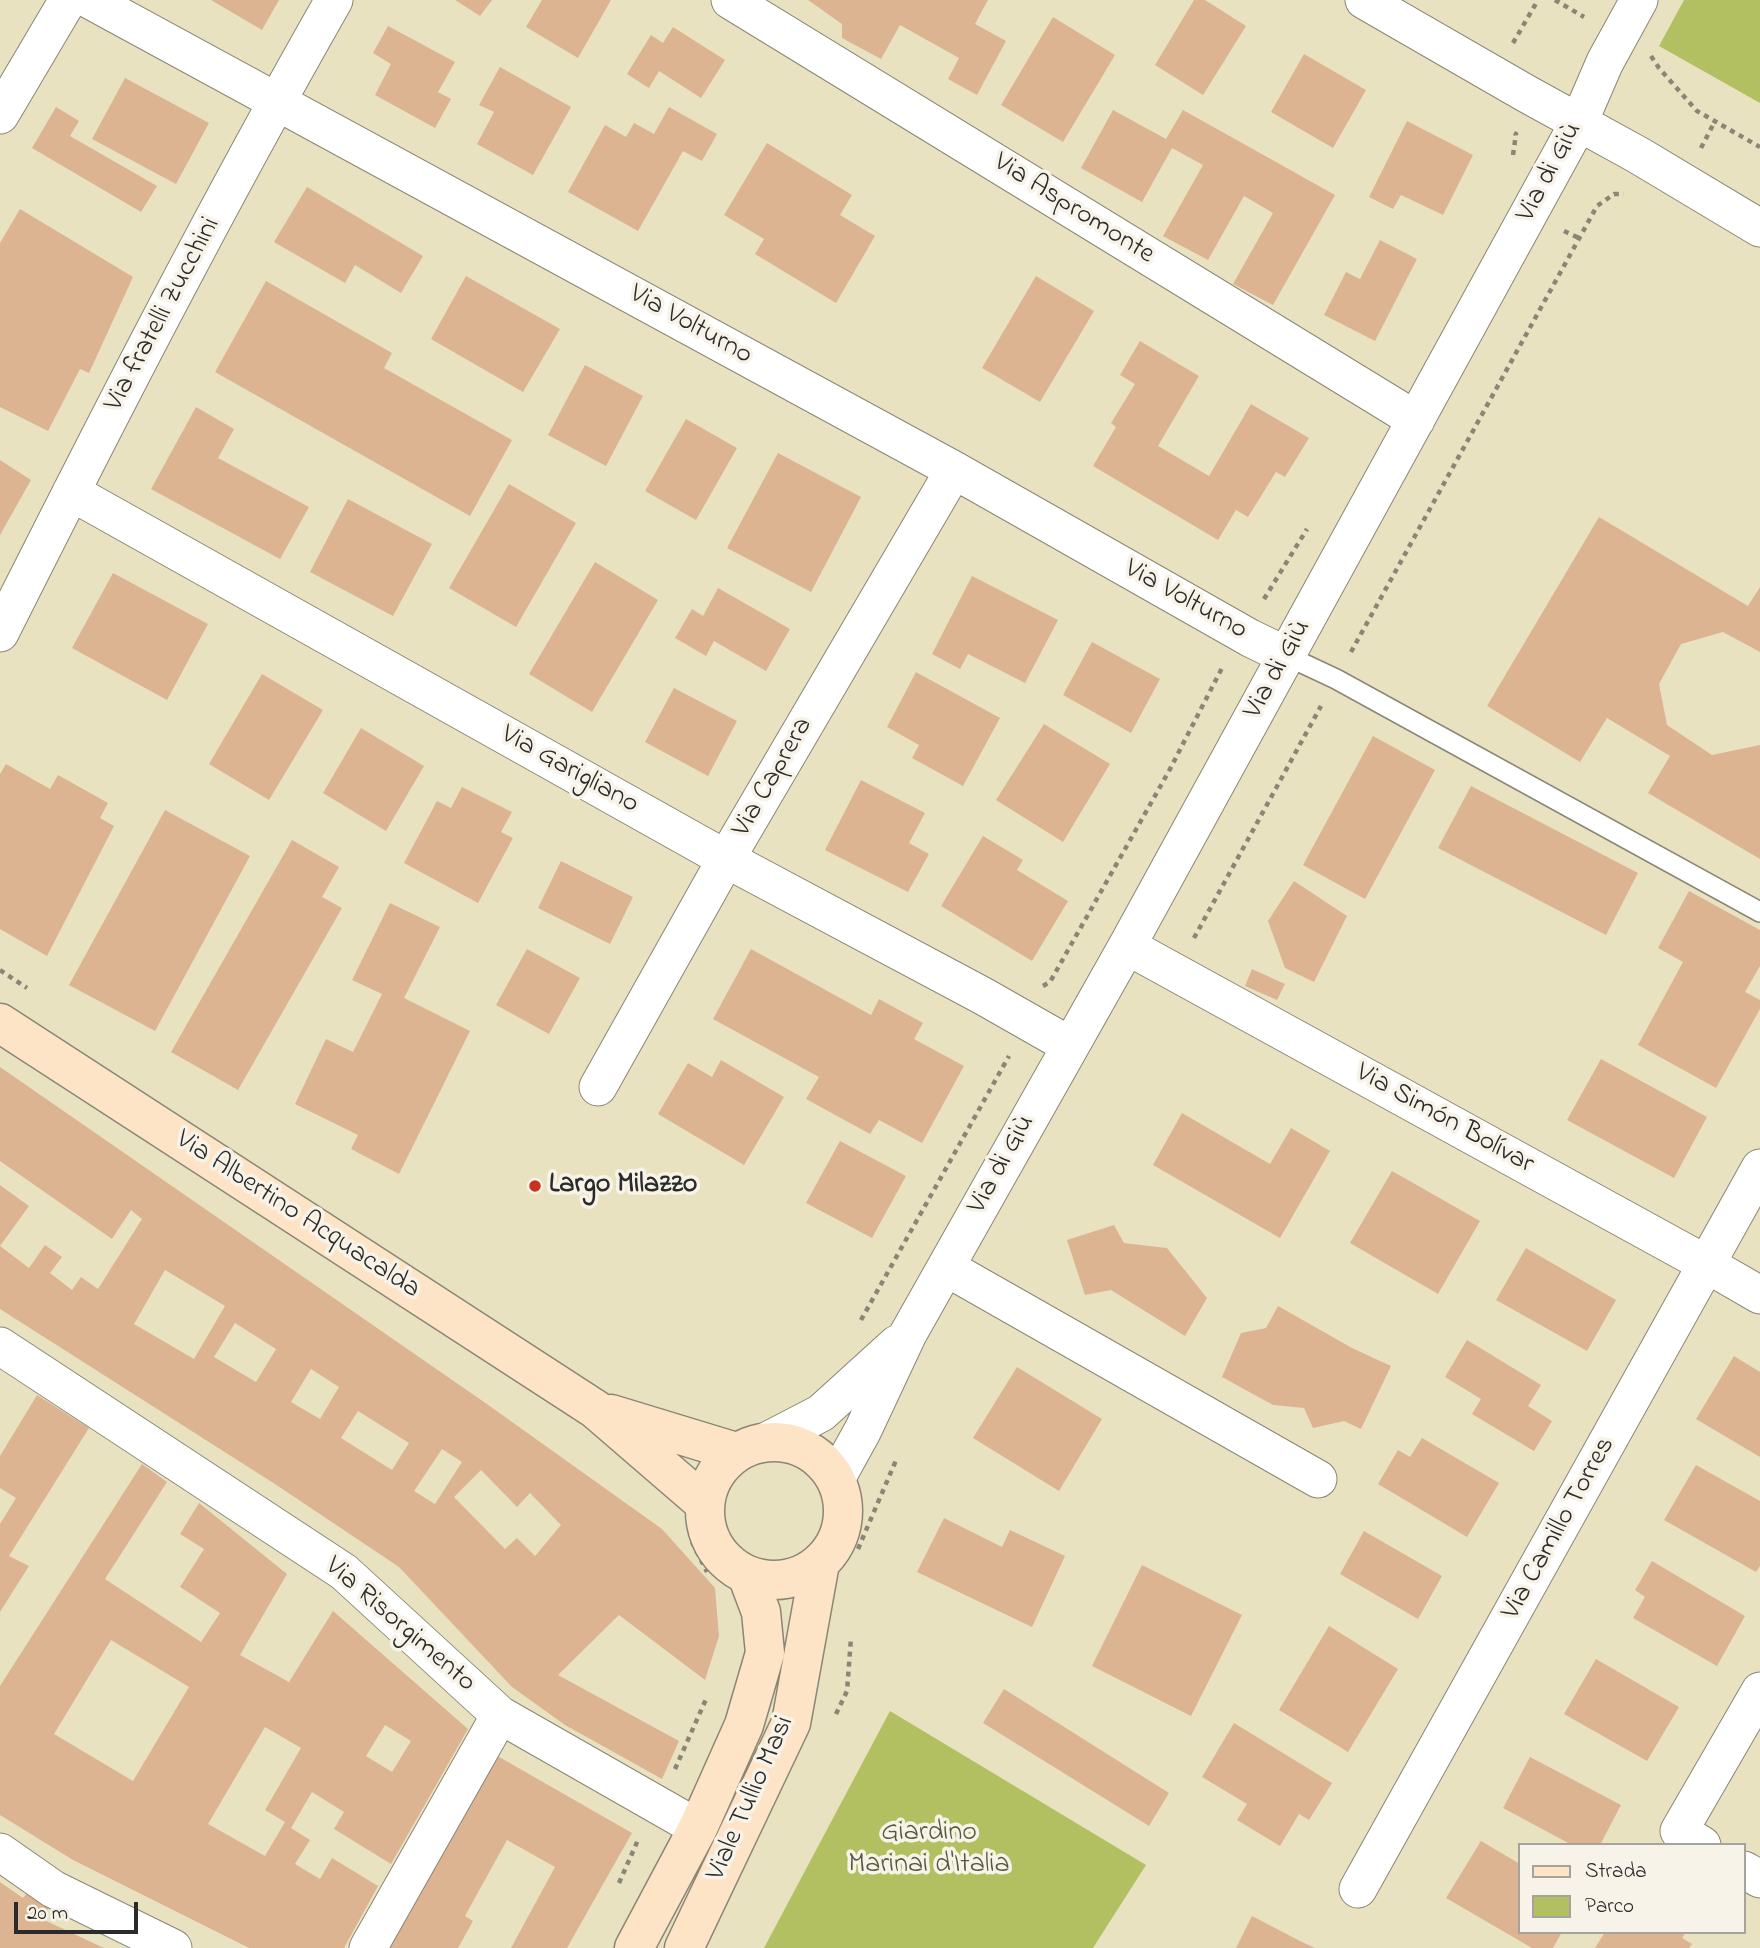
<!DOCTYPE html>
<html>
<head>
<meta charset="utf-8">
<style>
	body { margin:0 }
	#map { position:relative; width:1760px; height:1948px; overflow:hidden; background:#e9e2c1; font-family:"Indie Flower",sans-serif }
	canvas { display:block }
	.legend { position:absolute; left:1518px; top:1843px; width:228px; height:91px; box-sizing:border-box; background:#f7f3e8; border:2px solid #a5a39c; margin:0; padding:9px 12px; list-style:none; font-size:21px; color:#2b2b2b }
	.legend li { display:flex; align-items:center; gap:14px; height:35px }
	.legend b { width:35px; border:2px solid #a5a39c }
	.scale { position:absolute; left:14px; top:1902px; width:124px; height:32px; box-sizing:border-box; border:4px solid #2b2b2b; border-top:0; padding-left:9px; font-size:21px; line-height:24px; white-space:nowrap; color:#2b2b2b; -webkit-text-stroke:5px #f7f3e8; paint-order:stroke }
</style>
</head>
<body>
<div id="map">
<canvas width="1760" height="1948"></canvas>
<ul class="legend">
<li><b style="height:9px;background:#fee4c6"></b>Strada</li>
<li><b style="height:19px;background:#b3c062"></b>Parco</li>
</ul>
<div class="scale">20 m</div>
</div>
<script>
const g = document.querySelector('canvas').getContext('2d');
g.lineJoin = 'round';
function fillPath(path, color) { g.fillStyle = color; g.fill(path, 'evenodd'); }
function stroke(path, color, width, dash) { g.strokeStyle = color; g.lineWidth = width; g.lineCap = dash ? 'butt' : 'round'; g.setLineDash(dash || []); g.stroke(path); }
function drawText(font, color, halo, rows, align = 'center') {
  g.font = font + ' "Indie Flower",sans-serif'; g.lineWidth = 7; g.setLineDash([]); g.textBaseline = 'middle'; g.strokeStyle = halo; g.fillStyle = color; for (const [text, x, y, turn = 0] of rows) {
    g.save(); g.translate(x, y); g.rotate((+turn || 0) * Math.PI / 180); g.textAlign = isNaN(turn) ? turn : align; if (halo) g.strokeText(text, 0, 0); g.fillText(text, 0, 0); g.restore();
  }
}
const green = new Path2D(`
	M1684,0H1760V103L1659,46Z
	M890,1711L1146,1865L1093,1948H764Z`);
const building = new Path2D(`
	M211,0H279L262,30Z
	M455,0H492L480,16Z
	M542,0H611L578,58L526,27Z
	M808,0H988L975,24L1006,41L977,95L948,79L959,58L900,25L881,59L842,38V24Z
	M1194,0H1205L1246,26L1203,95L1155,65Z
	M1053,17L1115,55L1063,142L1001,105Z
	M388,26L455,62L438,92L451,99L435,128L375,95L391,64L373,53Z
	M673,27L725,60L701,98L659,71L649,88L627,74L651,35L663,43Z
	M1304,54L1366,90L1333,148L1271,112Z
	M500,67L571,107L533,175L477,144L494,112L479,105Z
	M125,78L209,123L176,184L92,139Z
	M56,107L79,121L70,136L157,186L141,212L32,148Z
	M669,107L717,134L702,161L683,151L638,231L568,192L605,125L626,137L634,123L654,134Z
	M1113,110L1166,139L1183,110L1335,195L1273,305L1233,284L1273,213L1244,196L1208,260L1163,236L1203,165L1172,148L1142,202L1081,168Z
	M1407,121L1473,155L1443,215L1401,195L1393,209L1369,197Z
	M767,143L852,195L840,215L875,236L836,303L755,254L764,239L724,215Z
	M307,187L423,256L401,293L355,265L345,283L274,242Z
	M20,209L133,277L89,373L80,369L48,431L0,407V243Z
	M1380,240L1417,259L1375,341L1324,315L1346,272L1360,279Z
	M466,276L560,329L523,392L431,339Z
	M1036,276L1094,311L1040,402L982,368Z
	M266,281L392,353L384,368L512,440L470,516L215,372Z
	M1140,341L1199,376L1158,446L1209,476L1251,404L1309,438L1285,477L1276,472L1248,517L1236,510L1218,540L1093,466L1116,427L1111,423L1135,384L1120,375Z
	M585,365L643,396L606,466L548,435Z
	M196,407L234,429L218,458L309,507L280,559L151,489Z
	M686,419L737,448L696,520L645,491Z
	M778,453L861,497L811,592L727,548Z
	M0,460L31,480L0,535Z
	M509,484L576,523L516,627L449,588Z
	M348,499L432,544L393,616L310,572Z
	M1599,517L1748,606L1760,587V652L1723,632L1681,644L1659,684L1667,725L1712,755L1760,745V859L1648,793L1670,756L1607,718L1580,762L1487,706Z
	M595,562L658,600L592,712L529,674Z
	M113,573L208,624L167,700L72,648Z
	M972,576L1058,620L1025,683L968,654L960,669L932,654Z
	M718,588L790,629L766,671L714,641L706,656L675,638L692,609L703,616Z
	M1092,642L1160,679L1131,733L1063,695Z
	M916,672L1000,718L963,786L912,758L919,745L887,727Z
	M262,674L323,710L269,800L209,764Z
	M674,688L737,721L708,776L645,742Z
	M1044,724L1110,764L1063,842L996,800Z
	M361,728L424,766L386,831L323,793Z
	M1373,736L1435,770L1365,899L1303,865Z
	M6,764L50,789L58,775L108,803L100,818L114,826L47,956L0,929V774Z
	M861,780L925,813L909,843L929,854L908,892L825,850Z
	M1471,786L1638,873L1606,935L1438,848Z
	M462,787L512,812L501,832L513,838L478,903L404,863L437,801L451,808Z
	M165,810L250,856L155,1031L69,985Z
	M983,836L1023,860L1017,870L1068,901L1032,961L941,906Z
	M292,840L339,867L322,897L342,908L238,1090L171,1052Z
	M561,861L633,897L610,944L538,908Z
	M1294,881L1347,916L1314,982L1285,968L1268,921Z
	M1689,891L1760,930V966L1745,992L1760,1000V1009L1716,1088L1638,1045L1683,962L1658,948Z
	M390,903L440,927L404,998L470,1031L399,1174L351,1149L358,1135L295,1104L326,1039L353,1052L382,994L352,980Z
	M527,949L580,978L549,1034L496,1005Z
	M751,949L871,1015L879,999L923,1023L914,1039L964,1066L922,1143L879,1120L870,1134L806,1099L819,1077L713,1019Z
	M1252,969L1285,984L1277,1000L1245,986Z
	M1601,1059L1707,1117L1674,1178L1567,1120Z
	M721,1060L784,1097L744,1165L658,1114L688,1063L712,1077Z
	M0,1067L484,1402L662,1529L715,1588L719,1636L705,1680L619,1615L558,1675L679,1741L662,1779L565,1725L512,1687L399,1567L278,1486L0,1309V1185L29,1206L0,1246L29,1268L45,1245L62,1257L50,1273L72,1290L81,1277L98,1289L142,1219L131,1210L112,1239L0,1161ZM165,1270L225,1306L194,1359L134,1324ZM235,1323L276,1349L256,1382L214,1357ZM311,1369L339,1387L320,1419L291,1402ZM358,1411L409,1443L392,1470L341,1438ZM442,1449L462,1462L435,1504L414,1491ZM481,1470L517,1507L530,1493L561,1525L535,1556L517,1538L505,1549L454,1497Z
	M1182,1113L1270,1164L1291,1128L1330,1151L1280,1238L1153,1165Z
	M840,1141L906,1176L872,1238L806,1203Z
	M1392,1171L1480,1221L1438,1294L1350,1243Z
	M1114,1225L1124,1243L1167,1248L1207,1298L1185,1336L1111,1290L1085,1295L1067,1240Z
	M1526,1248L1616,1300L1587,1351L1496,1300Z
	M1278,1306L1352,1348L1391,1366L1361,1429L1344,1421L1313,1428L1304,1408L1273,1405L1222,1377L1241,1333L1266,1328Z
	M1467,1340L1541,1385L1528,1406L1552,1421L1534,1451L1472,1414L1481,1399L1445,1377Z
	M1734,1356L1760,1372V1457L1696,1419Z
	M1017,1367L1102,1419L1059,1491L973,1438Z
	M37,1395L89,1428L9,1556L29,1566L0,1612V1524L16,1498L0,1488V1456Z
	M1422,1438L1499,1483L1467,1537L1378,1484L1398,1450L1410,1457Z
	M142,1464L167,1482L105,1579L201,1642L220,1613L180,1587L204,1549L180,1534L199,1503L287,1574L240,1655L289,1682L333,1611L468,1729L391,1864L334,1829L344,1812L312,1792L291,1828L310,1840L295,1864L320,1879L332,1858L378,1886L344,1948H249L73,1860L0,1815V1686ZM111,1640L189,1687L133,1781L54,1734ZM385,1725L411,1741L392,1772L366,1756ZM265,1727L301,1748L265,1810L285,1822L265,1856L208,1824Z
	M1696,1465L1760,1501V1566L1756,1572L1664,1520Z
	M944,1518L1002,1547L1010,1530L1065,1556L1032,1627L917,1572Z
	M1364,1531L1442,1576L1418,1619L1340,1574Z
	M1652,1561L1745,1616L1717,1666L1633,1618L1645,1597L1635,1590Z
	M1142,1565L1242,1615L1191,1716L1092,1666Z
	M1329,1626L1398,1669L1348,1752L1279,1710Z
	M1596,1659L1679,1707L1647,1761L1564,1714Z
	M1004,1689L1169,1793L1149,1826L983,1723Z
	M1234,1723L1332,1783L1309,1820L1299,1814L1280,1846L1237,1820L1247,1804L1202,1777Z
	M494,1754L632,1833L567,1948H511L555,1867L507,1840L465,1916L473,1921L458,1948H390Z
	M1530,1757L1621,1805L1600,1845H1572L1503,1808Z
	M1481,1841L1520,1864V1932H1562L1553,1948H1532L1446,1898Z
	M0,1882L23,1898L30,1889L50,1905L42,1919L104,1948H0Z
	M1252,1916L1300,1941L1315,1948H1236Z
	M1605,1932H1686L1682,1938L1692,1944L1689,1948H1595Z`);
const path = new Path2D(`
	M1555,0L1584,17
	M1513,43L1538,0
	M1651,56L1659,68L1697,111L1760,147
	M1701,148L1715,121
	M1513,155L1516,134L1514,133
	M1564,231L1579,238
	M1264,599L1307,529
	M1351,652L1597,206L1614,194H1624
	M1194,938L1321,706
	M0,970L27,988
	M1043,986L1050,982L1169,771L1222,668
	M861,1320L1009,1056
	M692,1542L707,1572
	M858,1549L897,1458
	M836,1714L847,1691L851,1638
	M675,1769L707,1697
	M619,1883L638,1840`);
const service = new Path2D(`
	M1287,656L1336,679L1760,912`);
const minor = new Path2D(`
	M90,0L954,470L1250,638L1287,656
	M730,0L1416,420
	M1364,0L1527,94L1638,155L1760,228
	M0,115L68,0
	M71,492L726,859L983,996L1069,1045
	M0,633C107,420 216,207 334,0
	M1127,946L1708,1265L1760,1295
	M598,1087L726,859L954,470
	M947,1268L1318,1479
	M0,1346L344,1572L500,1715L698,1828
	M767,1441L821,1413L897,1344
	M836,1479L863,1430L908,1334L1127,946L1579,122L1605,62L1639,0
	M1702,1845L1679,1831L1760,1691
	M0,1852L53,1889L173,1948
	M1744,1870L1760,1879
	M1358,1889L1760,1168
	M368,1948L500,1715`);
const secondary = new Path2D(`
	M0,1023L595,1409L704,1503
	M611,1414L736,1452
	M705 1511a69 69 0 1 1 138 0a69 69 0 1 1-138 0Z
	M634,1948L698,1828L744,1725L765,1653L761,1612L747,1575
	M684,1948L791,1723L820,1563`);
const markers = [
	[535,1186,7,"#c8321e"]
];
const streetNames = [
	["Via di Giù",1551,173,-62],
	["Via Aspromonte",1073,210,32],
	["Via fratelli Zucchini",164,315,-62],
	["Via Volturno",690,326,29],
	["Via Volturno",1185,601,29],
	["Via di Giù",1279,670,-61],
	["Via Garigliano",569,771,29],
	["Via Caprera",774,778,-60],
	["Via Simón Bolívar",1444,1120,29],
	["Via di Giù",1003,1165,-61],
	["Via Albertino Acquacalda",297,1216,33],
	["Via Camillo Torres",1560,1529,-61],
	["Via Risorgimento",399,1626,41],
	["Viale Tullio Masi",752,1799,-66]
];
const poiNames = [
	["Largo Milazzo",549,1186]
];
const parkNames = [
	["Giardino",929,1834],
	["Marinai d'Italia",929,1866]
];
fillPath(green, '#b3c062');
fillPath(building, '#dcb492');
stroke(service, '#8a8676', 22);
stroke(minor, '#8a8676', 39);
stroke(secondary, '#8a8676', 41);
stroke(path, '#8a8676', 4.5, [5, 5]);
stroke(service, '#fff', 19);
stroke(minor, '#fff', 37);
stroke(secondary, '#fee4c6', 38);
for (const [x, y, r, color] of markers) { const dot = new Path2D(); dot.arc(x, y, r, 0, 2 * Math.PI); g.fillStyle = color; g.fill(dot); stroke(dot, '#f7f3e8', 2.5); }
drawText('28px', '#2b2b2b', '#f7f3e8', streetNames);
drawText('bold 28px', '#2b2b2b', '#f7f3e8', poiNames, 'left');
drawText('28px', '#54583c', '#f7f3e8', parkNames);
</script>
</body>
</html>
